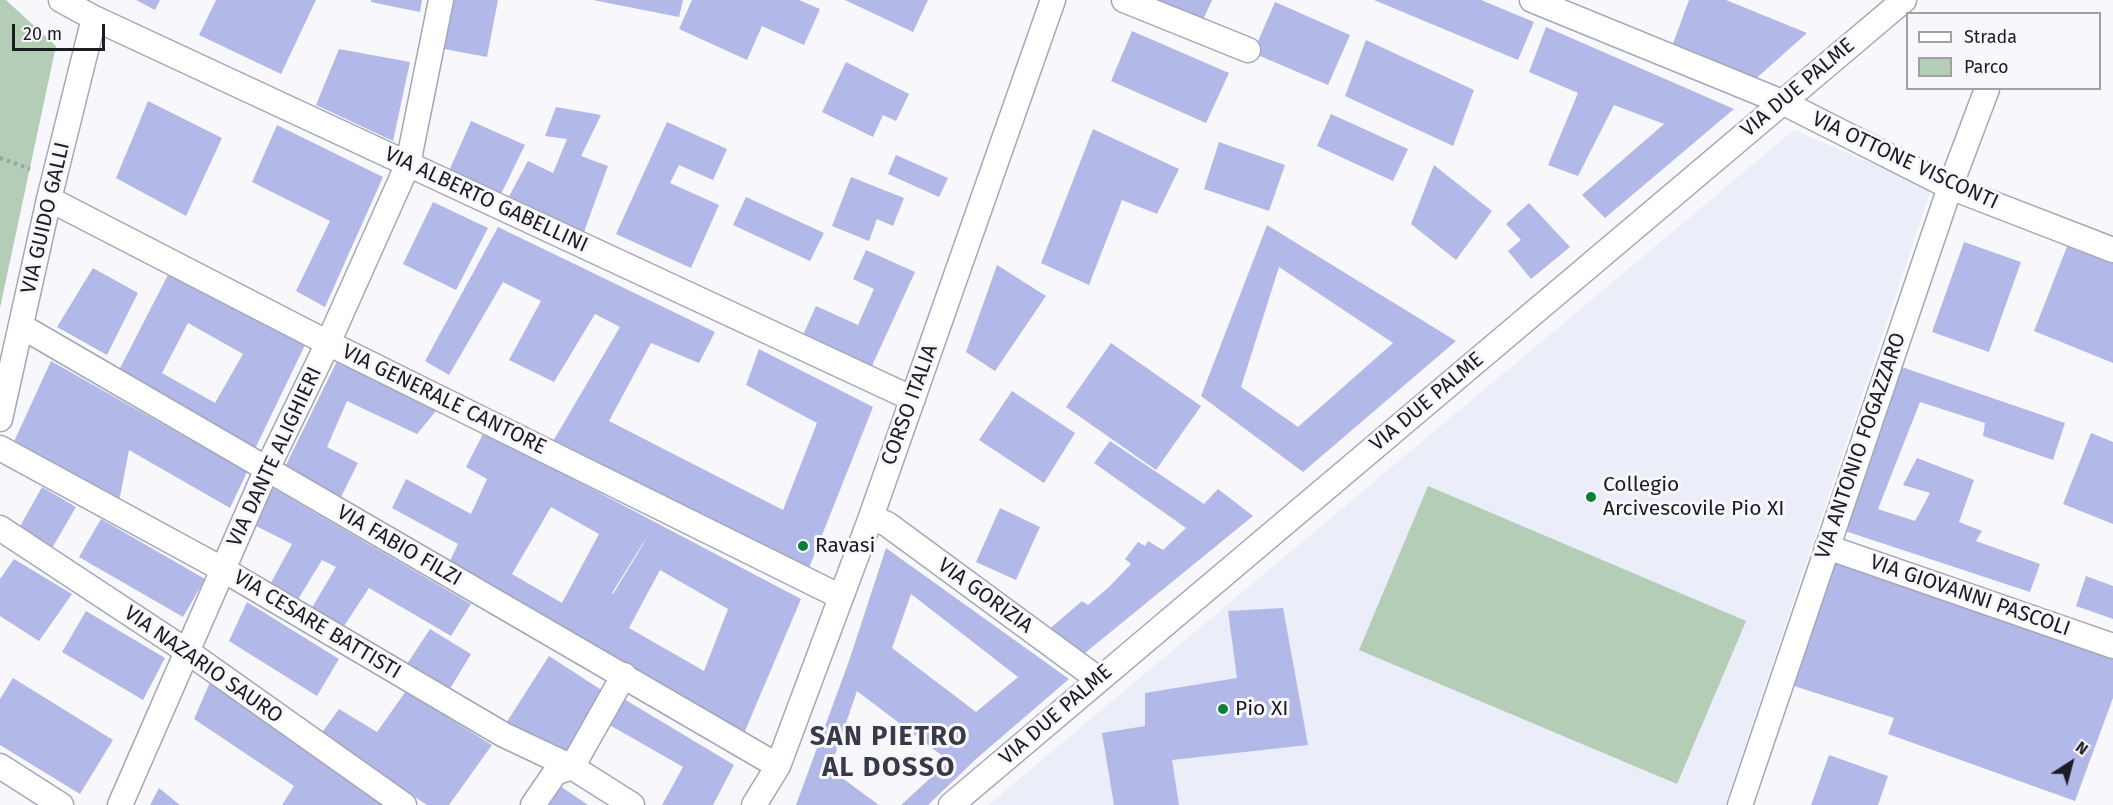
<!DOCTYPE html>
<html>
<head>
<meta charset="utf-8">
<style>
	body { margin:0 }
	#map { position:relative; width:2113px; height:805px; overflow:hidden; background:#f8f8fc; font-family:"Fira Sans",sans-serif }
	canvas { display:block }
	.legend { position:absolute; left:1906px; top:12px; width:195px; height:78px; box-sizing:border-box; background:#f8f8fc; border:2px solid #a0a0a5; margin:0; padding:8px 10px; list-style:none; font-size:18px; color:#1c1c23 }
	.legend li { display:flex; align-items:center; gap:12px; height:30px }
	.legend b { width:30px; border:2px solid #a0a0a5 }
	.north { position:absolute; left:2041px; top:733px; width:60px; height:60px; -webkit-text-stroke:4px #f8f8fc; paint-order:stroke; rotate:36deg; font-size:16px; font-weight:700; line-height:24px; text-align:center; color:#1c1c23 }
	.north::after { content:''; display:block; margin:auto; width:21px; height:27px; background:#1c1c23; clip-path:polygon(50% 0,100% 100%,50% 72%,0 100%) }
	.scale { position:absolute; left:12px; top:24px; width:93px; height:27px; box-sizing:border-box; border:3px solid #1c1c23; border-top:0; padding-left:8px; font-size:18px; line-height:21px; white-space:nowrap; color:#1c1c23; -webkit-text-stroke:4px #f8f8fc; paint-order:stroke }
</style>
</head>
<body>
<div id="map">
<canvas width="2113" height="805"></canvas>
<ul class="legend">
<li><b style="height:8px;background:#fff"></b>Strada</li>
<li><b style="height:16px;background:#b3cdb6"></b>Parco</li>
</ul>
<div class="north">N</div>
<div class="scale">20 m</div>
</div>
<script>
const g = document.querySelector('canvas').getContext('2d');
g.lineJoin = 'round';
function fillPath(path, color) { g.fillStyle = color; g.fill(path, 'evenodd'); }
function stroke(path, color, width, dash) { g.strokeStyle = color; g.lineWidth = width; g.lineCap = dash ? 'butt' : 'round'; g.setLineDash(dash || []); g.stroke(path); }
function drawText(font, color, halo, rows, align = 'center') {
  g.font = font + ' "Fira Sans",sans-serif'; g.lineWidth = 6; g.setLineDash([]); g.textBaseline = 'middle'; g.strokeStyle = halo; g.fillStyle = color; for (const [text, x, y, turn = 0] of rows) {
    g.save(); g.translate(x, y); g.rotate((+turn || 0) * Math.PI / 180); g.textAlign = isNaN(turn) ? turn : align; if (halo) g.strokeText(text, 0, 0); g.fillText(text, 0, 0); g.restore();
  }
}
const built = new Path2D(`
	M1794,130L1931,189L1725,805H988Z`);
const green = new Path2D(`
	M0,0H6L56,46L0,308Z
	M1428,486L1746,621L1677,784L1359,650Z`);
const building = new Path2D(`
	M136,0H160L155,10Z
	M216,0H316L281,74L199,35Z
	M371,0H422L420,12L371,2Z
	M453,0H498L487,57L444,49Z
	M593,0H683L679,17Z
	M692,0H799L820,9L804,45L762,26L747,60L679,29Z
	M845,0H928L913,32Z
	M1149,0H1212L1202,22Z
	M1374,0H1481L1534,22L1518,60Z
	M1689,0H1726L1807,33L1751,83L1671,49Z
	M1275,2L1350,35L1328,85L1253,53Z
	M1546,27L1734,109L1605,218L1582,195L1664,124L1614,105L1578,176L1548,165L1578,93L1529,72Z
	M1132,31L1229,73L1206,123L1111,81Z
	M1366,40L1474,90L1453,146L1345,96Z
	M339,49L410,62L393,141L316,105Z
	M846,62L909,94L896,121L883,115L873,137L822,112Z
	M148,101L222,138L186,216L116,178Z
	M556,107L601,115L581,156L608,166L581,240L506,202L528,161L553,173L567,139L545,136Z
	M1331,114L1408,149L1393,181L1317,146Z
	M471,121L525,145L500,196L449,171Z
	M667,122L727,149L713,180L679,165L670,183L719,205L691,268L616,234Z
	M277,125L383,177L325,307L296,291L330,221L252,182Z
	M1093,129L1179,169L1157,214L1122,200L1089,285L1041,263Z
	M1219,142L1285,165L1269,211L1204,189Z
	M896,155L948,178L939,197L888,174Z
	M1434,165L1492,211L1456,260L1411,224Z
	M851,177L904,198L893,226L877,219L869,241L832,226Z
	M746,197L824,233L810,261L733,225Z
	M433,202L488,228L456,290L403,264Z
	M1529,203L1570,247L1531,279L1508,251L1521,240L1506,224Z
	M1267,225L1456,341L1303,472L1201,396ZM1279,267L1393,343L1298,427L1241,387Z
	M498,227L715,332L699,363L651,343L609,421L783,510L817,423L746,385L759,349L873,407L805,578L552,443L620,327L595,314L554,382L509,360L541,301L503,282L449,375L425,361Z
	M1964,242L2021,262L1989,352L1932,332Z
	M2068,244L2113,262V363L2034,331Z
	M866,250L915,272L871,368L802,337L816,306L858,325L874,289L853,279Z
	M997,265L1046,296L995,371L966,352Z
	M93,268L138,293L107,355L57,327Z
	M171,269L307,341L252,455L117,374ZM188,323L243,354L215,403L162,373Z
	M1111,343L1201,406L1156,470L1066,407Z
	M51,361L247,472L230,508L129,450L118,507L12,446Z
	M337,361L436,411L417,434L347,401L327,447L358,463L338,503L283,471Z
	M1896,365L2065,423L2053,460L1983,436L1985,423L1920,402L1878,509L1915,521L1930,493L1903,485L1917,458L1974,480L1959,522L1982,531L1976,541L2040,564L2030,592L1842,530Z
	M1012,391L1075,433L1044,483L979,440Z
	M484,432L801,599L742,738L447,567L458,544L392,508L406,479L471,514L487,479L466,467ZM551,507L599,534L562,603L512,574ZM648,535L638,553L613,594L612,593ZM660,570L728,609L704,671L629,628Z
	M2091,433L2113,442V524L2063,504Z
	M1110,441L1204,504L1218,489L1253,516L1080,657L1047,631L1082,601L1088,605L1109,587L1131,564L1125,559L1138,542L1145,546L1148,541L1163,550L1186,528L1094,463Z
	M42,487L76,507L51,550L18,530Z
	M271,487L471,604L451,636L369,588L342,629L310,611L336,567L322,560L294,606L267,590L292,544L254,525Z
	M1000,508L1040,527L1016,580L976,562Z
	M101,519L205,579L183,617L79,557Z
	M886,548L1069,679L976,759L928,805H901L949,761L857,691L830,769L879,805H796L849,661ZM911,594L1018,677L976,712L892,648Z
	M14,559L72,594L39,641L0,616V579Z
	M1831,562L1996,615L2113,657V698L2075,801L1888,734L1894,718L1791,685Z
	M2086,576L2113,586V619L2076,606Z
	M247,602L339,659L317,696L229,641Z
	M1283,608L1308,745L1172,760L1179,805H1114L1102,733L1145,726V693L1237,678L1228,611Z
	M86,611L165,658L143,700L62,652Z
	M430,629L471,654L448,692L407,664Z
	M549,656L603,691L562,761L503,728Z
	M13,678L113,740L80,794L0,745V699Z
	M211,680L395,805H282L294,786L194,719Z
	M406,691L492,745L449,805H427L321,734L339,709L377,732Z
	M614,693L734,765L713,805H662L683,767L599,719Z
	M1829,755L1888,776L1878,805H1811Z
	M557,784L588,805H543Z
	M159,788L180,805H150Z`);
const path = new Path2D(`
	M0,158L30,169`);
const street = new Path2D(`
	M61,0L94,18L913,399
	M1124,0L1248,50
	M1532,0L1782,102L1950,187L2113,250
	M49,199L328,343L841,597
	M21,326L778,766
	M0,419L49,199L94,18
	M0,448L222,569L504,735L572,767L632,805
	M871,517L887,524L1098,679
	M0,528L188,652L404,805
	M1827,547L2113,646
	M0,766L61,805
	M120,805L266,471L328,343L408,164L441,0
	M533,805L555,773L572,767L624,675
	M754,805L778,766L871,517L1053,0
	M951,805L1904,0
	M1740,805L1950,187L1987,89`);
const markers = [
	[1591,497,6,"#0e7f36"],
	[803,546,6,"#0e7f36"],
	[1223,709,6,"#0e7f36"]
];
const streetNames = [
	["VIA DUE PALME",1798,88,-40],
	["VIA OTTONE VISCONTI",1905,161,25],
	["VIA ALBERTO GABELLINI",486,200,25],
	["VIA GUIDO GALLI",46,218,-77],
	["VIA GENERALE CANTORE",444,400,26],
	["VIA DUE PALME",1427,402,-40],
	["CORSO ITALIA",910,405,-70],
	["VIA ANTONIO FOGAZZARO",1861,446,-71],
	["VIA DANTE ALIGHIERI",275,457,-65],
	["VIA FABIO FILZI",399,546,30],
	["VIA GORIZIA",985,596,36],
	["VIA GIOVANNI PASCOLI",1970,596,19],
	["VIA CESARE BATTISTI",317,625,31],
	["VIA NAZARIO SAURO",203,665,35],
	["VIA DUE PALME",1056,715,-41]
];
const poiNames = [
	["Collegio",1603,485],
	["Arcivescovile Pio XI",1603,509],
	["Ravasi",815,546],
	["Pio XI",1235,709]
];
const districtNames = [
	["SAN PIETRO",889,737],
	["AL DOSSO",889,768]
];
fillPath(built, '#ebedf8');
fillPath(green, '#b3cdb6');
fillPath(building, '#b2b8e7');
stroke(street, '#a4a7b9', 27);
stroke(path, '#9d9da2', 4, [3, 4.5]);
stroke(street, '#fff', 24);
for (const [x, y, r, color] of markers) { const dot = new Path2D(); dot.arc(x, y, r, 0, 2 * Math.PI); g.fillStyle = color; g.fill(dot); stroke(dot, '#f8f8fc', 2); }
drawText('21px', '#1c1c23', '#f8f8fc', streetNames);
drawText('21px', '#1c1c23', '#f8f8fc', poiNames, 'left');
g.letterSpacing = '1.5px';
drawText('bold 27px', '#383a48', '#f8f8fc', districtNames);
g.letterSpacing = '0px';
</script>
</body>
</html>
